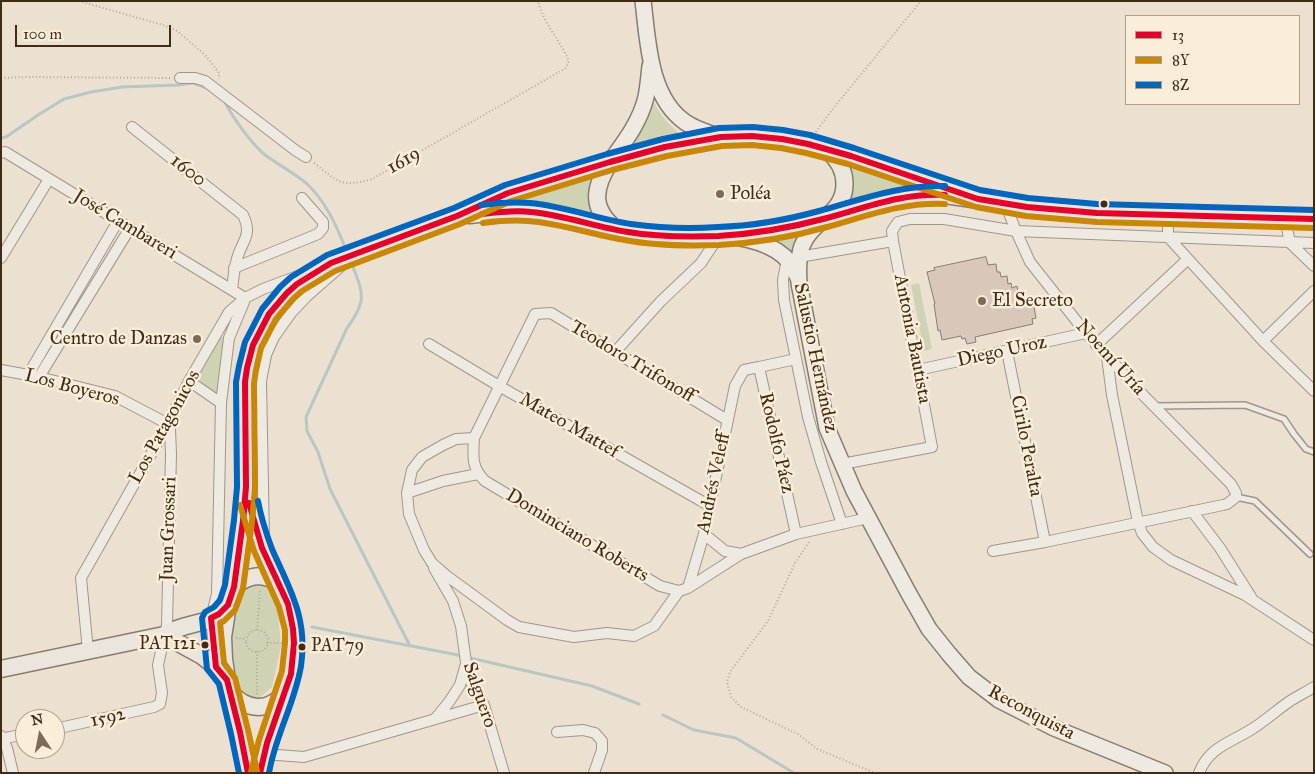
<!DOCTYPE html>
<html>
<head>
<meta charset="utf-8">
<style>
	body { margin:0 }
	#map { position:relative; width:1315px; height:774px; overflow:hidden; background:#ece1d1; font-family:"IM FELL Great Primer",serif }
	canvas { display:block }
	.frame { position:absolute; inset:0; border:2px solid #422b14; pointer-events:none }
	.legend { position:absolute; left:1125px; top:15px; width:175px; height:90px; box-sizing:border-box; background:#faedd9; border:1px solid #b09f8a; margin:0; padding:6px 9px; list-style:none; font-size:15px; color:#422b14 }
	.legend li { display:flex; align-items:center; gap:10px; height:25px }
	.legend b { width:25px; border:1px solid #b09f8a }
	.north { position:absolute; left:15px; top:709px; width:50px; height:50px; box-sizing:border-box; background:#faedd9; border:1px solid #b09f8a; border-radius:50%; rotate:349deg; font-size:14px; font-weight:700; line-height:20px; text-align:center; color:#422b14 }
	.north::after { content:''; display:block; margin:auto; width:18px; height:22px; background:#7e6b56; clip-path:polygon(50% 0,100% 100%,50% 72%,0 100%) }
	.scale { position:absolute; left:15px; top:25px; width:156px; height:22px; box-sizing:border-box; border:2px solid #422b14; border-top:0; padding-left:6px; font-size:15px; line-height:18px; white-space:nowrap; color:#422b14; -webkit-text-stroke:4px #faedd9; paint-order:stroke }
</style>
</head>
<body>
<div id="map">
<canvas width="1315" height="774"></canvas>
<div class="frame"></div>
<ul class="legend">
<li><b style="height:6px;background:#e4002b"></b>13</li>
<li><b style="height:6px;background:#ca8705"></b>8Y</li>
<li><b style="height:6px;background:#0065bd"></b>8Z</li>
</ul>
<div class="north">N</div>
<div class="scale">100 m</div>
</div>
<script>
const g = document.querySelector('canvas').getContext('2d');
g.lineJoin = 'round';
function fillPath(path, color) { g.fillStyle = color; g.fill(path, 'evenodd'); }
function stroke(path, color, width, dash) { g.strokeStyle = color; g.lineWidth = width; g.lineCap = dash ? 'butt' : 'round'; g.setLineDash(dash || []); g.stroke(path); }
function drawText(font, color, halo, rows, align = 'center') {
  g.font = font + ' "IM FELL Great Primer",serif'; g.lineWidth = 5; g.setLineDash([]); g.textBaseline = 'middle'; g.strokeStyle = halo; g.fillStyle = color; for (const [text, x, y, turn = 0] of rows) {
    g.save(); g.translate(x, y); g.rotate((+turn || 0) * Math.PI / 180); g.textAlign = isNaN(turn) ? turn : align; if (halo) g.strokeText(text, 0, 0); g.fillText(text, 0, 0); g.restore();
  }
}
const green = new Path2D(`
	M651,96C658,113 668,124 682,136L622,153Z
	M839,159L936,190L845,208Z
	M595,173C591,193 587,202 595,221L485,205Z
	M809,229L793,254L765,238Z
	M919,283L932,349L924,351L911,285Z
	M219,337H221L225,339L218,391L214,393C207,388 197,385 198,375Z
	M254,582L267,588L278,613L281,646L272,687L258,699L245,697L231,680L229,616L240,586Z`);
const stream = new Path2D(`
	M224,100C232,117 251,143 265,155C279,165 294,173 306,183C326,201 337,227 347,252
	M1,138L6,137L38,115L64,99L91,92L122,87L178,85L193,83L207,88
	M351,262C363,293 368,300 347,328L306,417L307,431L318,452L330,489L410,646
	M312,627L453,654L592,686L639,704
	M663,715L694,730L736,738L794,773`);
const building = new Path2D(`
	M986,257L988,265L996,264L997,272H1000L1001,277L1007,276L1008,284L1011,283L1012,288L1017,286L1019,296L1021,295L1023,301L1028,300L1030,308L1034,307L1036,318L1032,319L1033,324L975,337L976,342L967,344L965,338L962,339L961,336L942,340L940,330L938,331L934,304H935L927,272L935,270L934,268Z`);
const path = new Path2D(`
	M79,1L163,25L177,31L204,54L213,65L219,73V79
	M1,78L28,77L171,78
	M816,132L831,111L921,1
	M314,163C339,182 340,188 372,179L566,68L569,61C560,40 544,25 538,1
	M809,542L795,563L768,621L730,672L727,682L731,697L741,707L798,734L817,749L875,773
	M257,630L260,590
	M246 641a11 11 0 1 1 22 0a11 11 0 1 1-22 0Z
	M236,638L246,639
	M267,643H282
	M257,651V694`);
const lane = new Path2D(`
	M1155,406L1245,405L1284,419L1294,434L1306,449L1314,452
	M1236,497L1255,501L1310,554`);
const street = new Path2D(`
	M180,78H195L205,81L295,150L306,157
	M132,127L243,215C253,236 242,240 237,259C234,269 233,280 232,290
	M1,153L5,152L245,298
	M1168,215V237L1263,341L1314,391
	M1285,218L1290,243L1314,266
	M799,257L893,241
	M1,258L49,179
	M787,259L783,280L784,300L808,417L821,462L842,524
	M234,268L318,234L323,228V222L302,198
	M1263,341L1314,291
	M429,344L499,386L710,506
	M1096,345L1188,259
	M1007,351L1045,542
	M615,352L661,301L701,263L719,236
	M1107,357L1112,395L1138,522L1142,533L1153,547L1171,560L1245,595L1314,640
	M759,367L796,359
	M1,370L39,377L115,396L168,424
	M918,370L1086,333
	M28,375L118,221
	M39,377L130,228
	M189,381L221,403
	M474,438L456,439L443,445L422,457L412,470L407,493L409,514L424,550L432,563L447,576L507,620L519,627L574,637L607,633L634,636L654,626L679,591
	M842,464L932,447L893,241L892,231L898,222L910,219H944L1016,231L1314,243
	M407,493L443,481L478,474
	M1192,511L1220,548L1251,597
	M704,534L725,551L741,554L796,534L868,518
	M264,539L261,381L266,355L274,337L291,313L307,296L347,261
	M993,551L1045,542L1223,505L1227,504L1236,497V493L1231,484L1145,397L1086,333L1030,262L1016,231L1005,203
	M434,568L453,601L461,626L468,677L484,705L504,773
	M688,588L741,554
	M679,591L660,586L485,481C471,467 473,456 474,438L535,314L551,313L727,420
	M679,591L688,588L704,534L735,386L744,370L759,367L796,534
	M88,651L81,578L168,424L189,381L229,312L245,298L263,289L303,274
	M216,667L211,618L217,594L221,403L229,338L244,302
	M435,719L449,702L460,685L465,667
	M55,729L154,707L160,704L162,693L158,665L167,625L171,454L170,429L168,424
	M557,732L583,730L595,733L602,741V750L594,773
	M1,736L7,748L13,773
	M1,739L25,734
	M264,754L304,757L484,705
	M1199,773C1209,747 1230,743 1252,729C1265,721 1277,710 1290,701C1298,696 1306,692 1314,687`);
const secondary = new Path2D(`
	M643,1C648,41 649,97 685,122C696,130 709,133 721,137
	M610,162C625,141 640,122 646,97C648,87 649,76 650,66
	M826,218C800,237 797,252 799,283L827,428L854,491L908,592L929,629L949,654L969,677L999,700L1054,728L1165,773
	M736,237C760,241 789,250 797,276`);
const primary = new Path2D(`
	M610,162C593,189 590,209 618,231
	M469,215C491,213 511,211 533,213L618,231L678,236H719L773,230L808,223L887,200L923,194L945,195L1027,207L1097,213L1314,219
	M826,217C851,199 850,169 827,150
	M249,501L257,532L265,553L286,597L293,628L294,644L293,660L290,676L266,747L260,773
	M234,587C249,574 262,573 280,583
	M164,635L202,656L216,667L227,680
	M1,669L164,635C179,625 197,625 213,618C219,615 223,610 228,605
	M230,692C246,710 267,713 284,694
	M248,773L240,732L227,680L224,659L223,637L228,605L234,587L243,521L246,487L245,382L250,355L253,345L263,325L279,302L297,284L310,275L331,263L457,216L508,193L637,154L693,141L721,137L736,136L767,137L808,144L851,156L978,199`);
const bus1 = new Path2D(`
	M482,214C498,212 515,210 531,212C564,215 595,227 628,232C657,237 688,237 718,236C754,234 789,228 823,219C865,208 901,193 945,195
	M249,503L262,548L288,604L293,629L294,643L291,674L267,743L260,773
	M248,773L240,732L227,680L216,667L211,618L219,614L228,605L234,587L243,521L246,487L245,382L247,368L253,345L269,314L287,293L297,284L331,263L457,216L508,193L610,162L665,147L721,137L752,136L782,139L808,144L851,156L978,199L1027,207L1097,213L1314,219`);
const bus2 = new Path2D(`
	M483,223C498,221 513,220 528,221C560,223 593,235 625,240C655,246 688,246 719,245C755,243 792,237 827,227C867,216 902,202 945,204
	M240,505L254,551L279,607L285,630V643L282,671L259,740L251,772
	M257,771L248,730L235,678L224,663L220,623L224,621L235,610L243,588L252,522L255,488L254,383L256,370L261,348L276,319L293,299L302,291L335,271L460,224L511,201L612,170L667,156L722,146L752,145L781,148L806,153L848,164L976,207L1026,216L1097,222L1314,228`);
const bus3 = new Path2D(`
	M481,205C497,203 514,202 530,203C564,206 597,219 631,224C660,228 689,229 718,227C752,226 786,220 819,211C863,199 899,185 945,186
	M258,501C261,517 266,533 272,549C290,590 308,618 301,666C295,703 275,736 269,773
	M239,773L231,734L219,684L207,669L202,618L205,612L214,607L220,600L225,585L234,520L237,487L236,382L239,366L245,342L262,309L280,287L291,277L327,255L454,208L505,185L607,154L663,139L719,128L753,127L783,130L810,135L854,148L980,190L1028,198L1097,204L1314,210`);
const markers = [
	[720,194,5,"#7e6b56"],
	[1104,204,4.5,"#422b14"],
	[982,301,5,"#7e6b56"],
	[197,339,5,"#7e6b56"],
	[205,645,4.5,"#422b14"],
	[302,647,4.5,"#422b14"]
];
const busNames = [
	["PAT121",196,645],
	["PAT79",311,647,"left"]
];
const streetNames = [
	["1619",404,161,-30],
	["1600",188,171,38],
	["José Cambareri",125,225,31],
	["Antonia Bautista",912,339,79],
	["Diego Uroz",1002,352,-12],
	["Salustio Hernández",815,358,78],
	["Noemí Uría",1110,358,48],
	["Teodoro Trifonoff",632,362,31],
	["Los Boyeros",72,388,15],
	["Mateo Mattef",569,426,30],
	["Los Patagonicos",165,427,-61],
	["Rodolfo Páez",776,443,77],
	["Cirilo Peralta",1026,446,79],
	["Andrés Veleff",714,483,-78],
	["Juan Grossari",169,529,-88],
	["Dominciano Roberts",577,536,31],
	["Salguero",479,695,71],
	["Reconquista",1031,713,28],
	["1592",108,718,-13]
];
const poiNames = [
	["Poléa",730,194],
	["El Secreto",992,301],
	["Centro de Danzas",187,339,"right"]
];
fillPath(green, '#cfd2b3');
stroke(stream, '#b8c7c4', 3);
fillPath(building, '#d9c7bb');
stroke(building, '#867d71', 1);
stroke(lane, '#9f968a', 8);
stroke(street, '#9f968a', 12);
stroke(secondary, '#867d71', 18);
stroke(primary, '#867d71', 19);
stroke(path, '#afa89f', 2, [1, 2.5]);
stroke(lane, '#efeae1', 5);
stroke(street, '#efeae1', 10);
stroke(secondary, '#efeae1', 15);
stroke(primary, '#ece5dc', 16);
stroke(bus1, '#e4002b', 6);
stroke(bus2, '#ca8705', 6);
stroke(bus3, '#0065bd', 6);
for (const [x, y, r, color] of markers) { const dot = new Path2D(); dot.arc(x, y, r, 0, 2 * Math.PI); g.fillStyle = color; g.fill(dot); stroke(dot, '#faedd9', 2); }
drawText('18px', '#422b14', '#faedd9', busNames, 'right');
drawText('19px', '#422b14', '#faedd9', streetNames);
drawText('19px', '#422b14', '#faedd9', poiNames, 'left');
</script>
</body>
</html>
